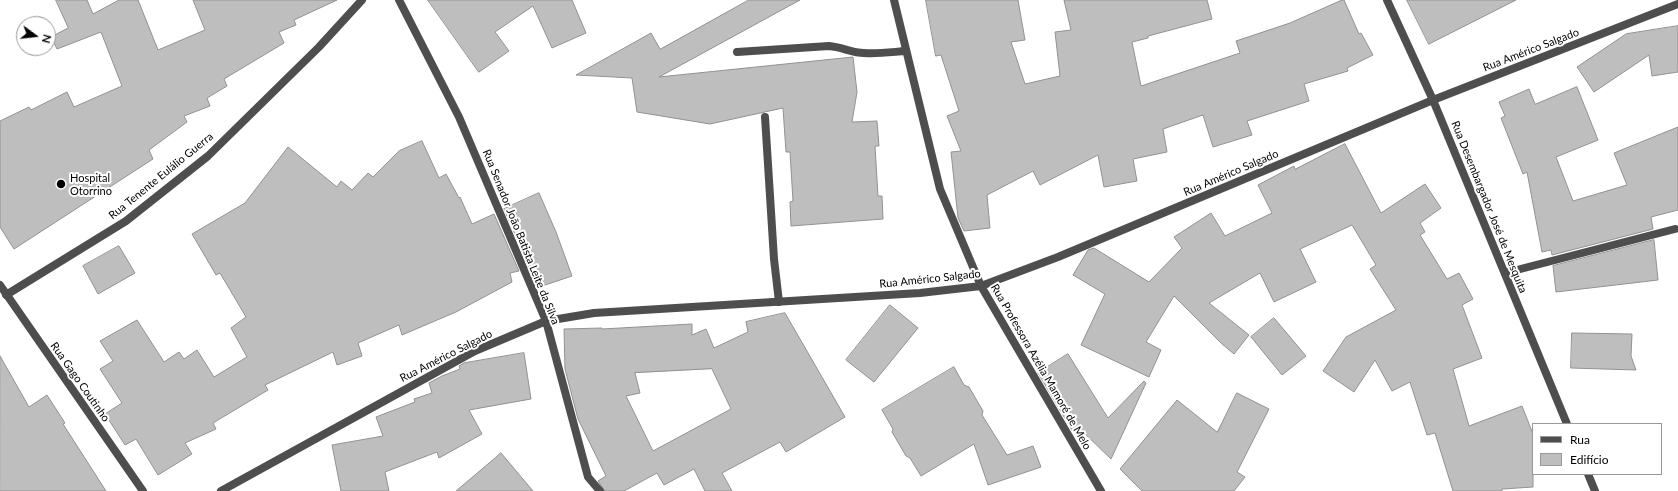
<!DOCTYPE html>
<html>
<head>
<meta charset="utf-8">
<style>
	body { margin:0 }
	#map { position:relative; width:1678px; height:491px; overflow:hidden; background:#fff; font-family:Lato,sans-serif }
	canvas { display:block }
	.legend { position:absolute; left:1532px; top:423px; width:130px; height:52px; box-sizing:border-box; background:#fff; border:1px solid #999; margin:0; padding:5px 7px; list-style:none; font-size:12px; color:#000 }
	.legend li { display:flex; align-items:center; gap:8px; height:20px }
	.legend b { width:20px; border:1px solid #999 }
	.north { position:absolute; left:16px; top:16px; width:40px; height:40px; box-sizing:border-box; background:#fff; border:1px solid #999; border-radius:50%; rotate:105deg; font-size:11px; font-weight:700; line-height:16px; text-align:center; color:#000 }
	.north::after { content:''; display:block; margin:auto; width:14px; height:18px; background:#000; clip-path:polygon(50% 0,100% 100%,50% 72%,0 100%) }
</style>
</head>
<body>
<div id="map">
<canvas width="1678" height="491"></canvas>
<ul class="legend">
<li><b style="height:5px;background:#4e4e4e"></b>Rua</li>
<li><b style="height:11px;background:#bebebe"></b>Edifício</li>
</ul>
<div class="north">N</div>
</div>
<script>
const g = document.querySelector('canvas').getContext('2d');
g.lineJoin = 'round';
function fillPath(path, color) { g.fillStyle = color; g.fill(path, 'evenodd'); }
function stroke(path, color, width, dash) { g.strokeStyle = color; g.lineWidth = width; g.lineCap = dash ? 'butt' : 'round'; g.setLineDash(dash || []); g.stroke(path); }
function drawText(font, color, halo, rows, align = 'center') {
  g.font = font + ' Lato,sans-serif'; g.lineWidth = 4; g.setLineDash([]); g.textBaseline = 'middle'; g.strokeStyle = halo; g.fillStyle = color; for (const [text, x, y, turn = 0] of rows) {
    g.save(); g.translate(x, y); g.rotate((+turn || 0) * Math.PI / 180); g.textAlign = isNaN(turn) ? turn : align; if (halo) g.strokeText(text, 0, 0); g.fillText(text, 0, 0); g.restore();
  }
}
const building = new Path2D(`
	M56,0H87L93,14L119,0H138L158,50L205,30L193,0H337L294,20L296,25L279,32L284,43L224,79L227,86L207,98L210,106L184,116L187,122L149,150L153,159L14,249L0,227V121L29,107L31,110L67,92L74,107L122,86L101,32L57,49L51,37L68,28Z
	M428,0H572L586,33L552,48L533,6L495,32L509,51L479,72Z
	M749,0H800L659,77L853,57L857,92L852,122L877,121L879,146H875L878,196H882L883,219L791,226L790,202L793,201L790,152H786L783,108L710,124L637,112L632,78L576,75L651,33L660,49Z
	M926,0H1018L1025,40L1011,42L1025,84L1060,76L1055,32L1071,30L1064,0H1207L1212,19L1148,36V38L1132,42L1141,86L1240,53L1236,41L1290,23L1342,0H1344L1359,34L1361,33L1373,55L1347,68L1348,71L1304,84L1309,101L1247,121L1252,135L1213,147L1203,115L1163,129L1167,152L1133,159L1137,181L1104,187L1098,155L1040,185L1033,171L987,195L990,228L964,231L958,218L951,152L961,151L947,116L959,111L941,55L936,56Z
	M1407,0H1516L1429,44Z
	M1678,26V72L1652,76L1649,55L1594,92L1577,67L1626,34Z
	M1577,87L1598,140L1556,157L1573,201L1627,185L1614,153L1678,127V210L1651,217L1653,229L1552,255L1551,250L1542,252L1527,172L1523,174L1501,118L1505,116L1499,102L1529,89L1535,104Z
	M422,141L439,178L446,174L459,198L460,197L472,224L494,214L519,271L510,273L512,282L456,312L402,335L399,325L358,343L362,356L337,365L333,352L265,385L268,390L213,423L216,429L185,443L192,454L158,475L136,439L125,445L105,414L122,403L100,369L113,361L100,341L137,320L164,362L179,352L184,359L197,350L214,377L247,357L231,328L246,317L220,273L216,275L192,234L245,203L288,147L337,187L341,181L352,190L368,173L373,177L399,151Z
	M1345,144L1381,213L1425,184L1441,208L1420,223L1425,232L1420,235L1447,279L1459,273L1473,299L1462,305L1482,358L1453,369L1469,426L1522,406L1533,434V487L1502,489V491H1453L1435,433L1427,435L1410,382L1392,391L1375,360L1354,392L1323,371L1346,337L1396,310L1370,269L1376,265L1352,225L1300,249L1316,282L1274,302L1260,273L1209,303L1249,335L1234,354L1222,344L1174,296L1146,342L1161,350L1149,377L1081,345L1105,294L1073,275L1088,250L1094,248L1149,282L1182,248L1174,237L1211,213L1225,236L1272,213L1258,185L1294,166L1295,169Z
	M539,193L556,232L572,276L542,286L537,268L530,269L504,209Z
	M1654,240L1658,280L1556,292L1553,266Z
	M119,246L135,273L98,294L83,266Z
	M890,305L918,328L874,382L846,360Z
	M785,313L845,417L786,452L780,442L722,473L732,491H705L694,469L664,485L657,473L624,491H605L598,481L606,476L578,419L565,369L564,329L602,328V329L692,324V335L706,329L714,348L748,332L746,322ZM712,369L731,409L653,451L626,396L640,393L635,373Z
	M1274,318L1306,356L1282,375L1251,337Z
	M1572,333L1632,334L1631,356L1636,370L1571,368Z
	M524,353L531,399L469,410L482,434L439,458L437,452L385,472L389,491H341L332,445L383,436L376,417L415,402L414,399L432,393L429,383L442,376L460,369L459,366L464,363Z
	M1068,354L1108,418L1144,381L1146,383L1111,459L1079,428L1073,432L1038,373Z
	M0,356L29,407L47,395L65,423L63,424L106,491H0Z
	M954,367L964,385L969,387L983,411L982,415L1007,455L1033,446L1041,467L988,485L974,444L921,476L910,458L906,456L892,432L893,429L882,410Z
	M1237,393L1269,409L1237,472L1245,477L1234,491H1142L1120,469L1177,400L1217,432Z
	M501,453L533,491H456L495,458Z`);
const service = new Path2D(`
	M765,117L774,259L779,302
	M1505,273L1675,229`);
const minor = new Path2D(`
	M399,0L459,117L546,321L588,477L600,491
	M894,0L940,189L981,286L1101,491
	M1387,0L1433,100L1567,424
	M737,52L829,46C842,47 852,53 864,53C878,54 892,52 906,51
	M0,285L143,491
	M1588,474L1595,491
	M221,491L475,351L546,321L594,313L920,293L981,286L1058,257L1433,100L1678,4`);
const tertiary = new Path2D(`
	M6,295L126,221L208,156L319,47L362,0`);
const markers = [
	[61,184,5,"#000"]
];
const streetNames = [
	["Rua Américo Salgado",1531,50,-21],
	["Rua Américo Salgado",1231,173,-23],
	["Rua Tenente Eulálio Guerra",161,176,-39],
	["Rua Desembargador José de Mesquita",1489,207,68],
	["Rua Senador João Batista Leite da Silva",521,237,68],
	["Rua Américo Salgado",930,279,-6],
	["Rua Américo Salgado",446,356,-27],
	["Rua Professora Azélia Mamoré de Melo",1041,367,60],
	["Rua Gago Coutinho",80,382,55]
];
const poiNames = [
	["Hospital",70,178],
	["Otorrino",70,191]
];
fillPath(building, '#bebebe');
stroke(building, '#929292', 1);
stroke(service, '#4e4e4e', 8);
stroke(minor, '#4e4e4e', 8);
stroke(tertiary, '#4e4e4e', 8);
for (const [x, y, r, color] of markers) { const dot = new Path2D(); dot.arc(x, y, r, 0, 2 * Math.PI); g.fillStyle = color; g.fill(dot); stroke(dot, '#fff', 1.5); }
drawText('11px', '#000', '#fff', streetNames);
drawText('11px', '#000', '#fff', poiNames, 'left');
</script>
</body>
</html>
